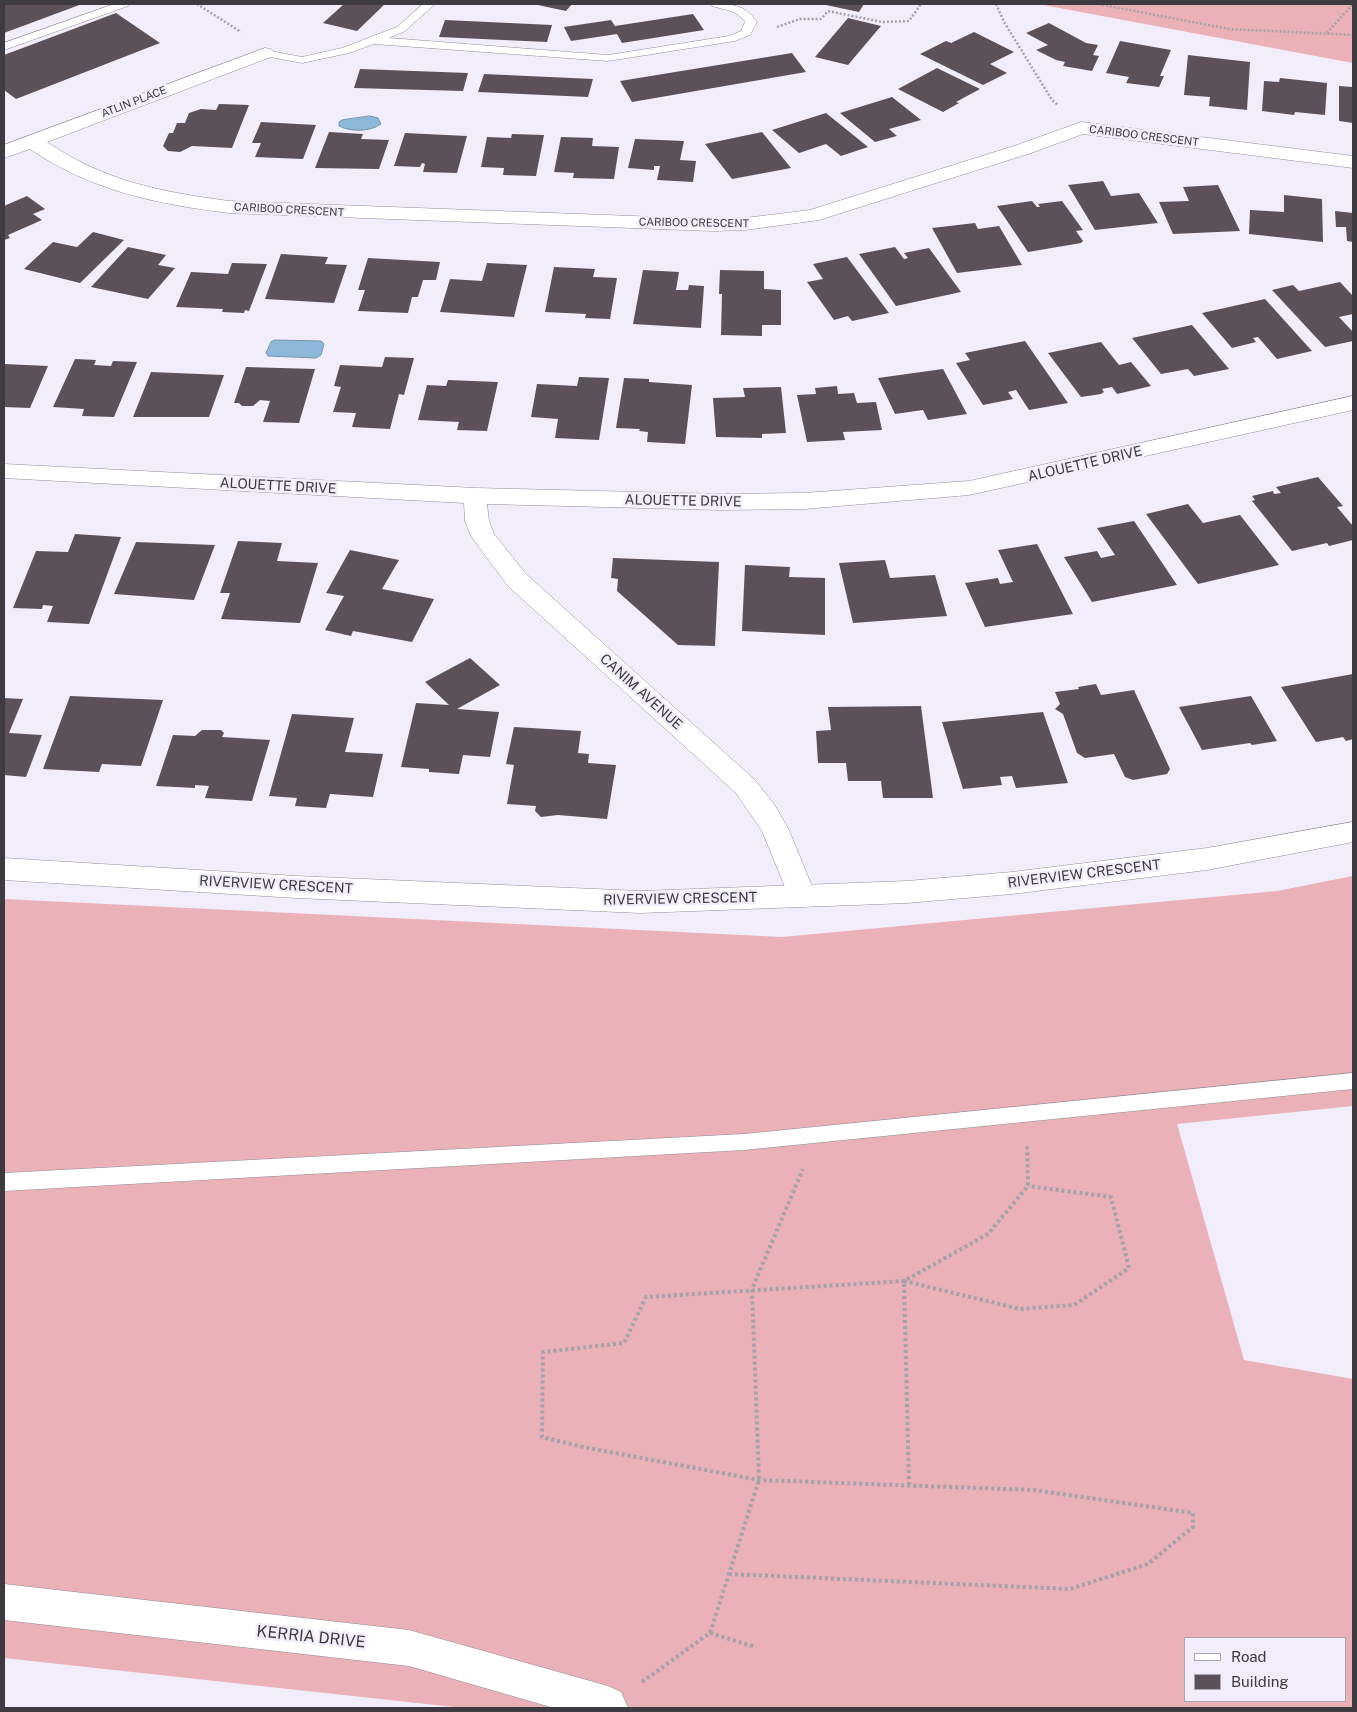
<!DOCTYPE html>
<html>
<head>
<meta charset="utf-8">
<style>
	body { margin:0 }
	#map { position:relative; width:1357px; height:1712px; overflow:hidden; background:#f2edfa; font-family:"Public Sans",sans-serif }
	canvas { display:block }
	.frame { position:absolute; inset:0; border:5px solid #3d3b40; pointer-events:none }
	.legend { position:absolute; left:1184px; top:1637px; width:162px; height:65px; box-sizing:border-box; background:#f2edfa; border:1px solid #aaa6b0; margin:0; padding:6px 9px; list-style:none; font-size:15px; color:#3d3b40 }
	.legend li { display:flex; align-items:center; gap:10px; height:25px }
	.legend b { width:25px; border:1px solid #aaa6b0 }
</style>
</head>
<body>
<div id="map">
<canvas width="1357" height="1712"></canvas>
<div class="frame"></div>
<ul class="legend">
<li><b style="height:6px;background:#fff"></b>Road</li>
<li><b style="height:14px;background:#5c5158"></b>Building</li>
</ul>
</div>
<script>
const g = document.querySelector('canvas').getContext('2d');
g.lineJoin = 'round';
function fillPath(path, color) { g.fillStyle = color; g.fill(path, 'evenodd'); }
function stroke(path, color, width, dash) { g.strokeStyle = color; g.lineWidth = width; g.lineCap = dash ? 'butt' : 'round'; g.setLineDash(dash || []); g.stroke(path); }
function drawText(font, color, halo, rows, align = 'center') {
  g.font = font + ' "Public Sans",sans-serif'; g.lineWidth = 5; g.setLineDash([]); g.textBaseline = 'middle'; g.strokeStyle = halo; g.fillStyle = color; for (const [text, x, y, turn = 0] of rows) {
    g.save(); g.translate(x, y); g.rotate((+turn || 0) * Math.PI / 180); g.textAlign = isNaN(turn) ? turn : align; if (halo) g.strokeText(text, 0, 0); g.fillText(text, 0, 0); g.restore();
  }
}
const forest = new Path2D(`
	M1038,4H1353V63Z
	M1353,876V1106L1177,1124L1244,1360L1353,1379V1708H463L4,1658V899L782,937L1277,891ZM1186,1638H1346V1701H1186Z`);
const water = new Path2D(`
	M370,116L378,118L381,124C370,132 351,132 339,126V122L342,120Z
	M275,340L321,341L324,344L321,355L316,358L268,356L266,353L271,342Z`);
const building = new Path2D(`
	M4,4H82L4,33Z
	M344,4H385L357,31L323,23Z
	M533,4H572L566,11Z
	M821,4H864L859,12Z
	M116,13L160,43L16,99L4,90V55Z
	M693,14L704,30L622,43L617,34L571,41L564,27L611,20L615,26Z
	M848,18L881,26L848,65L815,57Z
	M445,20L552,25L547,42L439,37Z
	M1049,23L1086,43L1098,45L1093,55L1099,56L1092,71L1063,66L1065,62L1056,60L1036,50L1048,45L1026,33Z
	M974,32L1014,52L990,64L1007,73L983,85L920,54L946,41L951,43Z
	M1120,41L1171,50L1160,76H1164L1159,87L1126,83L1129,77L1106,73Z
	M792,53L806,72L632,102L620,81Z
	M1188,55L1250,62L1247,110L1209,106L1210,97L1184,95Z
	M937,68L980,89L956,102L959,103L943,112L898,89Z
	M360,69L468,73L463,91L354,88Z
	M484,74L593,79L588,97L478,92Z
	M1280,78L1327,83L1325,115L1295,112L1294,115L1262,111L1264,81L1279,82Z
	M1339,86L1353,87V123L1339,121Z
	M892,97L921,120L889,129L897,136L875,142L840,113Z
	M219,104L249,105L232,148L192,146L180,152L168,151L163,146L169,133H173L177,123H185L189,113L201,109L216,110Z
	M826,113L868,147L841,156L826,144L799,153L772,130Z
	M261,122L316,125L303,159L255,157L261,143H252Z
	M329,132L363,134L361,139L389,140L379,169L315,168Z
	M762,132L791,168L732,179L705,144Z
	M405,133L467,136L457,173L423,172L425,164L422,163L420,167L394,166Z
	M512,134L544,135L536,176L503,175L504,168L481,167L487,137L511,138Z
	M561,137L593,138L592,146L619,147L614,179L573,178L574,173L554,172Z
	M635,139L684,141L680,160L696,161L693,182L657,180L660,166H654V170L628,168Z
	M1103,181L1111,196L1139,193L1158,223L1095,230L1068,185Z
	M1218,185L1240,231L1173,234L1159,202L1189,201L1183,187Z
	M1284,195L1322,199L1323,242L1249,234L1250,210L1284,212Z
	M27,196L45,209L33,214L42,220L8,235L10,238L4,240V206Z
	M1032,201L1037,207H1040L1038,204L1062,201L1083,230L1076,231L1083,241L1081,243L1028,252L997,206Z
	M1335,211L1353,213V242L1347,241L1346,227H1336Z
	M975,223L978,229L999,226L1022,265L957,273L932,228Z
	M93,232L124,240L80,283L24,269L53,242L77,247Z
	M128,247L166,255L158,265L175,268L148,299L91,287Z
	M895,247L904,259L908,258L904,253L929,248L961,292L896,306L859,254Z
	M281,254L328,257L325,264L347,265L334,303L265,299Z
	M847,257L889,313L852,321L848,316L834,320L807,282L823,279L813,264Z
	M368,258L440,262L436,280H423L418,297H412L408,313L358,311L365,290H358Z
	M232,263L267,264L249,311L245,310L244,313L222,312L223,309L176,307L191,272L228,274Z
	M487,263L527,265L514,317L440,312L450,279L482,281Z
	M554,267L595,269L593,277L617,278L610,319L585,318L586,314L545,312Z
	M643,270L679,272L676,290H688L689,285L704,286L701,328L633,324Z
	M720,270L764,271V289L781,290V325H762V336L721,335L722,294H719Z
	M1340,282L1353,296V314L1339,317L1353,332V341L1325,347L1272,290L1293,285L1299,291Z
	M1265,299L1312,351L1277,359L1258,337L1253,338L1256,342L1232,348L1202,313Z
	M1192,325L1229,369L1194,376L1188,369L1161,374L1132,338Z
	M1025,341L1068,403L1029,410L1016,390L1008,392L1013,399L983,405L956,363L970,360L965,353Z
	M1101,342L1119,365L1131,362L1151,386L1117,394L1112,387L1102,389L1104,392L1101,394L1081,397L1048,353Z
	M385,357L414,358L404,395L399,394L390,429L352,427L356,413L333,412L341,387L334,386L340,365L382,367Z
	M75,359L96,360L94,365L111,366L113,361L137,362L114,417L82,416L84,409L53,407Z
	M4,364L48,366L30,408L4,407Z
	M246,367L315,369L299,423L263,422L270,401L260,400L253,406H242L239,403H234Z
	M943,369L967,414L928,420L923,410L895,414L878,378Z
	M151,372L224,375L209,417H133Z
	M579,377L609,378L599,440L555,438L558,419L531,417L537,384L577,386Z
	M624,378L649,379V382L692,385L685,444L647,442L648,432L639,431L640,429L616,428Z
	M448,380L498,382L487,431L457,430L459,422L418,420L427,385L446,386Z
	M837,386L838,394L854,393L857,403L876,402L882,430L843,432L845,440L807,442L797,395L816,394L815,388Z
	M781,387L786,433L762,434V438L716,437L713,398L745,397L743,388Z
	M1318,477L1343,506L1337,507L1353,526V540L1329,546L1327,543L1292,551L1252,501L1255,500L1252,496L1273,491L1274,494L1281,493L1276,487Z
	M1188,504L1203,523L1240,515L1279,565L1198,584L1146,514Z
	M1134,521L1177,585L1092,602L1064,557L1097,551L1101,558L1115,555L1097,528Z
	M75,534L121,537L89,624L47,622L53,606L43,605L42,609L13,608L36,551L68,552Z
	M238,541L282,543L277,561L318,563L300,623L221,619L230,593H220Z
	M136,542L215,545L194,600L114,594Z
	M1037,544L1073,614L985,627L965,583L998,578L1000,584L1013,582L998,550Z
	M350,550L399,560L382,589L434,599L412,642L353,631L351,636L325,630L344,596L326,593Z
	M613,558L719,562L715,646L678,645L617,591L618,579L611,578Z
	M885,560L890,578L935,575L947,616L853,623L839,563Z
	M745,565L790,567L789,577L825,578V635L742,631Z
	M470,658L500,685L457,709L499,712L490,757L463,755L459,774L429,772V769L401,767L416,703L449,705L425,682Z
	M1353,674V739L1346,741L1343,737L1316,742L1281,687Z
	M1096,684L1101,695L1134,690L1170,769L1167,774L1133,780L1125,777L1114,754L1085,758L1077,753L1063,714L1055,709L1060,704L1055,692L1079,689L1078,687Z
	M70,696L163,700L141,766L102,764L99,772L43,769Z
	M1251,696L1277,741L1252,745L1250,743L1202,750L1179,707Z
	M4,698L23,699L9,733L42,735L26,777L4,775Z
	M921,706L933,798H883L881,781H848L846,763H818L816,731L831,730L828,707Z
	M1043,712L1068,783L1016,788L1012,776L1000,777L1002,785L963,789L942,722Z
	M292,714L354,718L345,752L383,754L373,797L330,794L326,808L295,806L297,798L269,796Z
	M514,727L581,731L578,753L589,754L588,763L616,765L607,819L558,815L541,817L535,811L536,806L507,804L514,765L506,764Z
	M202,730H221L224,733L222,737L270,740L252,801L205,798L209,786L195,785V788L156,786L173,735L195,736Z`);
const pathFar1 = new Path2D(`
	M197,4L241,32
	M996,4L1004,22L1052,100L1058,105
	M1098,4L1229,29L1353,35
	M777,27L800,19H821L828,11L882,22L909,21L921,4
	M1327,33L1353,4`);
const path = new Path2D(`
	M909,1485L904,1281L1020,1309L1074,1305L1129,1268L1111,1197L1028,1186
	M729,1574L1070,1589L1148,1564L1193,1527V1513L1033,1490L759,1480L583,1447L542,1437L543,1352L624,1343L646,1297L904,1281L988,1234L1028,1186L1027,1145
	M710,1633L756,1647
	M642,1682L710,1633L759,1480L752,1289L803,1169`);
const lane = new Path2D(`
	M114,4H130L128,6L4,50V43Z
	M423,4H435L405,31L389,38L608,55L729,36L741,31L745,22C737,10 725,10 712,6L711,4C731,4 745,4 757,22L750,35L735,41L608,61L374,44L349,53L302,63L265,56L259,53L265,50L302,57L342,48L397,27Z
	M1353,1073V1089L744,1150L4,1191V1173L744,1134Z`);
const street = new Path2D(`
	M265,48L271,49L274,53L271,57L47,142C104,181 161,192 229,201L713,219L745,218L810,210L1017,145L1081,122L1353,156V168L1083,134L1031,153L819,220L745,230L713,231L229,213C156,204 92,191 30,149L4,158V145Z
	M1353,396V410L969,495L804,509L722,510L487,504L489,521L494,534L526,574L754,779L774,804L789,830L816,896L812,904L802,907L792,904L762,831L736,793L508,586L471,536L465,521L464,503L4,478V464L475,488L722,494L804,493L969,481Z
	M4,1584L409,1630L608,1686L621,1692L628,1708H554L409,1666L4,1620Z`);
const secondary = new Path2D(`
	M1353,822V842L1207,870L1012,894L907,903L641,913L296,898L4,880V858L296,876L641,891L907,881L1012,872L1207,848Z`);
const farStreetnames = [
	["ATLIN PLACE",134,102,-21],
	["CARIBOO CRESCENT",1144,136,7],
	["CARIBOO CRESCENT",289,210,3],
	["CARIBOO CRESCENT",694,223,1]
];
const streetNames = [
	["ALOUETTE DRIVE",1085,464,-13],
	["ALOUETTE DRIVE",278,486,3],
	["ALOUETTE DRIVE",683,501,1],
	["CANIM AVENUE",641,692,42],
	["RIVERVIEW CRESCENT",1084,874,-7],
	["RIVERVIEW CRESCENT",276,885,3],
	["RIVERVIEW CRESCENT",680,899,-1]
];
const nearStreetnames = [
	["KERRIA DRIVE",311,1637,6]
];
fillPath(forest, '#eab1b8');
fillPath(water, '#8cb9d9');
stroke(water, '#7493ab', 1);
fillPath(building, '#5c5158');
stroke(lane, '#908b97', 1);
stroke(street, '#908b97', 1);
stroke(secondary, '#908b97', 1);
stroke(pathFar1, '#a4a1aa', 2.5, [2, 2]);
stroke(path, '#a4a1aa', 4, [3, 3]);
fillPath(lane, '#fff');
fillPath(street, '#fff');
fillPath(secondary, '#fff');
drawText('11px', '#3d3b40', '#f2edfa', farStreetnames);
drawText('14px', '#3d3b40', '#f2edfa', streetNames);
drawText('16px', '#3d3b40', '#f2edfa', nearStreetnames);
</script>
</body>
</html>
